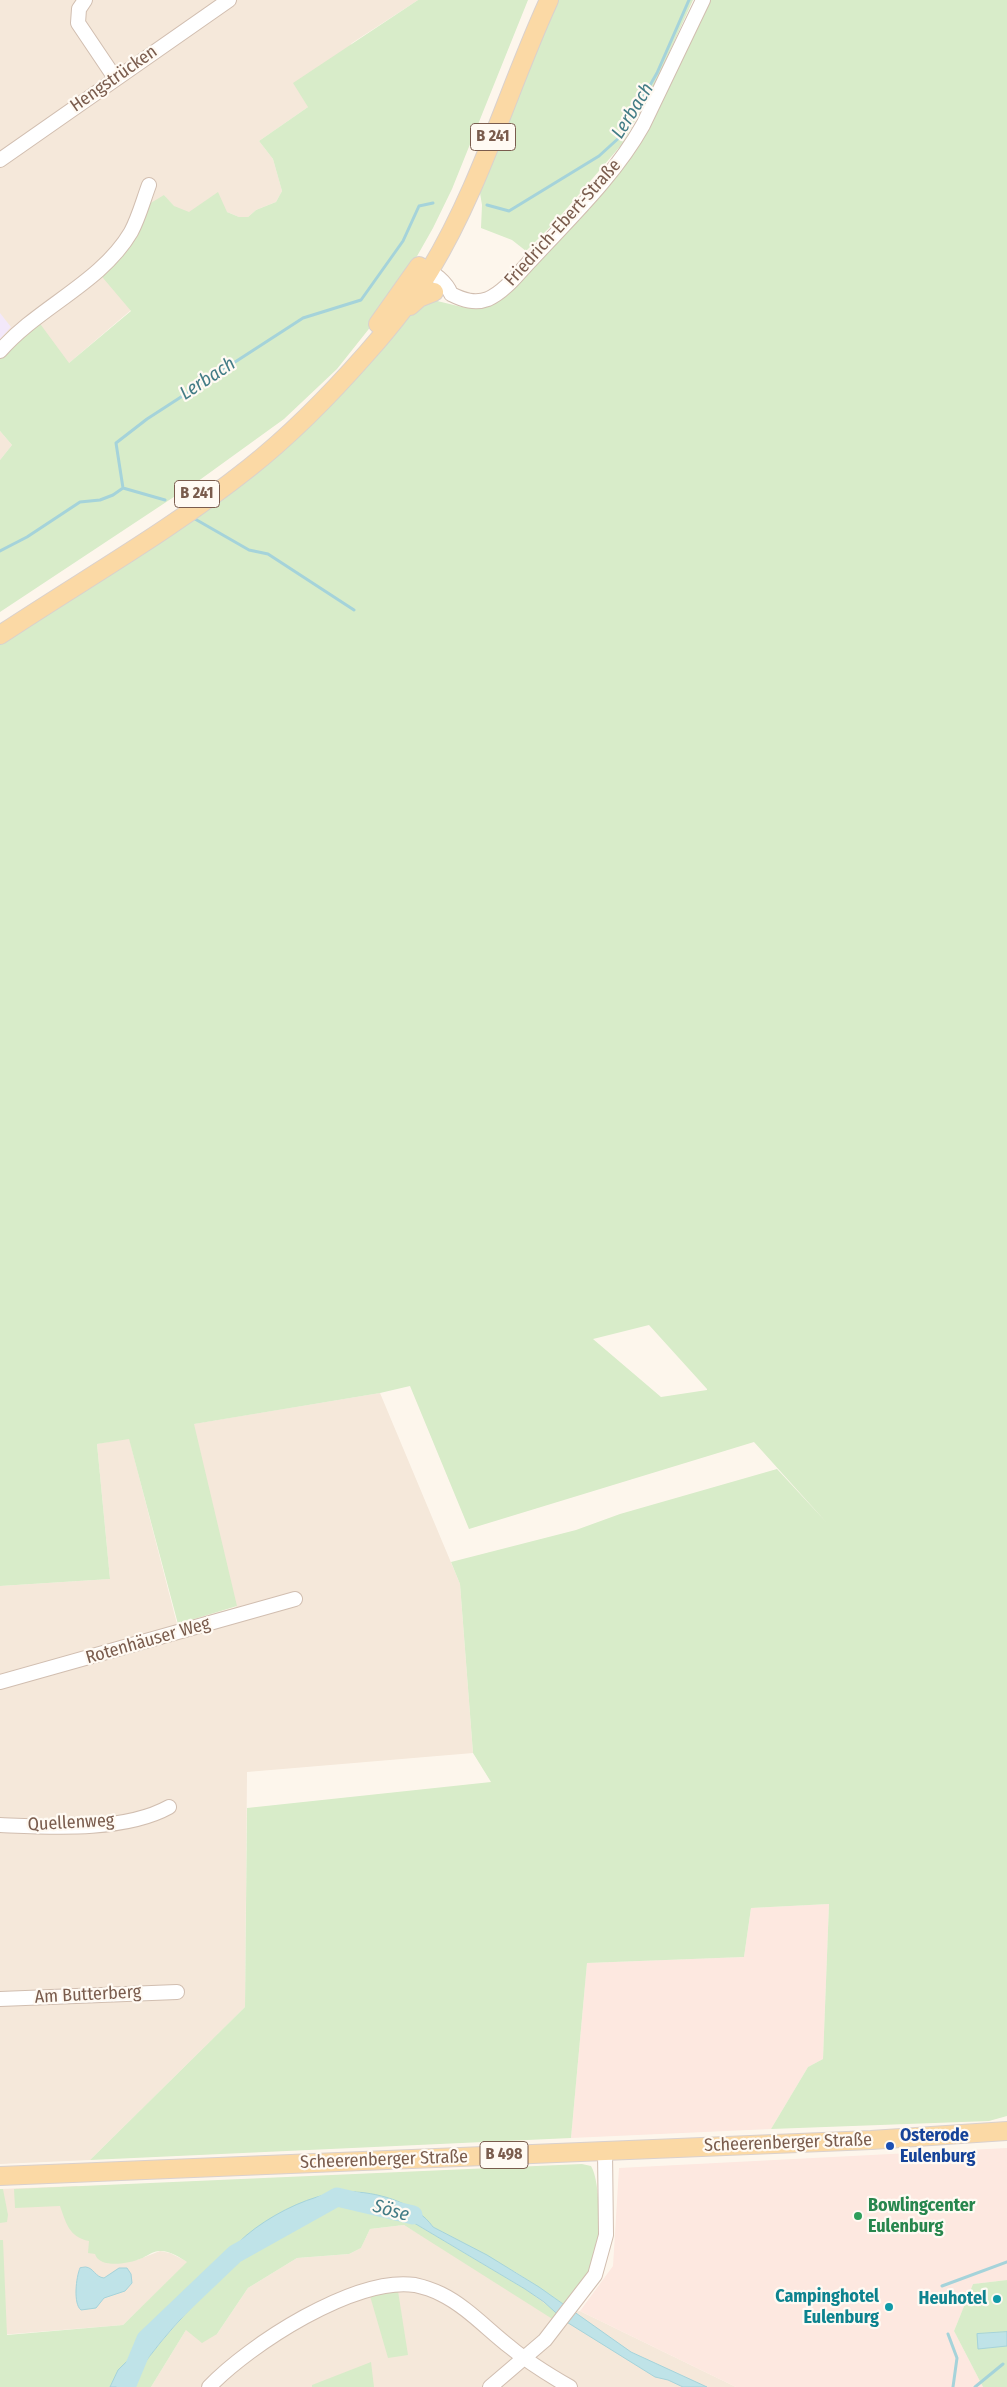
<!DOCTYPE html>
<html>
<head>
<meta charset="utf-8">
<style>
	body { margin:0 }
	canvas { display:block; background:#fdf6ec }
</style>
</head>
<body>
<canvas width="1007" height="2387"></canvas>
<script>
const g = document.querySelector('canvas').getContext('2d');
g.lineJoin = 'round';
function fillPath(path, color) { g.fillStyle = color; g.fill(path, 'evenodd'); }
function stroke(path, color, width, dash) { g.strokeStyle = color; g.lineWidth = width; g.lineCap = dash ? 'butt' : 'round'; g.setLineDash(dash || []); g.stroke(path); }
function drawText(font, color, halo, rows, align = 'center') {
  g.font = font + ' "Fira Sans Condensed",sans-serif'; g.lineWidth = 4.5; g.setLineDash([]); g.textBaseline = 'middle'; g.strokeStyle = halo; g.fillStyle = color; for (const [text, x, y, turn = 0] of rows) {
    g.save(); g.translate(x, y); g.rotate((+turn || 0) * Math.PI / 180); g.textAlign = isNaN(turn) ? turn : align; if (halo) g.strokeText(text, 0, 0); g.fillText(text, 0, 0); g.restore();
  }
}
const residential = new Path2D(`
	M0,0H418L352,43L308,107L259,141L273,159L282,191L276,202L256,210L248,217H239L227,212H184L173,206L164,195L131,310L69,363L0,356Z
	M0,431L12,445L0,460Z
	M380,1393L460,1584L473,1753L247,1772L245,2007L90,2160L0,2164V1586L110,1579L97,1444L129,1438L177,1624L236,1607L193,1424Z
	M78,2186L89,2241L95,2254L137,2260L160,2251L170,2253L188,2262L123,2325L0,2335V2189Z
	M404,2225L464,2261L575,2312L580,2311L736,2387H151L186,2330L217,2334L248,2288L297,2258L349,2254L361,2248L370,2229Z`);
const commercial = new Path2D(`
	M829,1904L823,2059L808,2067L771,2129L571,2138L587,1963L744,1957L751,1908Z
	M1007,2148V2280L973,2284L954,2331L983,2387H736L580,2311L613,2266L619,2168Z`);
const education = new Path2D(`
	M0,313L11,327L0,339Z`);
const green = new Path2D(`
	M418,0H528L452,189L433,228L408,272L372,325L337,369L284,419L201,479L0,612V460L12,445L0,431V356L38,321L69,363L131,311L98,272L149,204L164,195L174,206L189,212L218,192L227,212L239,217H248L256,210L276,202L282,191L273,159L259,141L308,107L293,83Z
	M554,0H693L655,84L623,143L556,221L526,251L512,240L481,228L482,205L479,187Z
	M709,0H1007V2116L989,2121L771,2129L808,2067L823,2059L829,1904L751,1908L744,1957L587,1963L571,2138L90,2160L245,2007L247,1808L491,1782L473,1753L460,1584L451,1562L576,1530L620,1514L777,1469L827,1523L754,1442L469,1529L410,1386L380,1393L194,1424L237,1606L178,1624L129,1439L97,1444L110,1579L0,1586V640L121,562L361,373L411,311L433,300L462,307L483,306L627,159ZM649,1325L707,1389V1390L661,1397L593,1339Z
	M582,2164L591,2166C601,2181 601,2247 594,2265C589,2279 575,2293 566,2306L517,2273L433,2227C426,2216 414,2211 402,2205C358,2182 313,2194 272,2219C260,2226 248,2233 238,2243C228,2252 222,2267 213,2277L119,2370L110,2387H0V2240H3L7,2335L123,2325L187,2262C180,2257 168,2250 159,2251C150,2252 145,2258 137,2260C126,2264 99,2268 95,2254L88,2253L89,2241C69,2237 66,2223 60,2206L15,2208L14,2189Z
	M0,2189H3L8,2215L7,2222L0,2223Z
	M339,2201L370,2203L399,2214L525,2289L559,2314L554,2320L404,2225L370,2229L361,2248L349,2254L297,2258L248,2288L217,2334L202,2343L186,2330L151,2387H128C156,2343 191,2308 228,2271C246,2254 260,2235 281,2221C298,2210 319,2204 339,2201Z
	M1007,2280V2387H983L954,2331L973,2284Z
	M398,2291L408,2355L388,2358L370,2296Z
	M371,2362L374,2387H312V2385Z`);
const water = new Path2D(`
	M355,2192C381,2193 417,2204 433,2227L487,2255L539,2287L631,2352L707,2387H683L668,2380L655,2377L565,2321L544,2302L525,2289L399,2214C347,2188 293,2206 253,2244C243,2254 235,2265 225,2275C188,2309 155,2345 128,2387H110L118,2370L213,2277C222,2267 228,2252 238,2243C258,2223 290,2205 317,2197C329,2193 342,2193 355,2192Z
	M86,2267C94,2268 95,2277 104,2278L119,2268H127L131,2274L132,2283L125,2291L104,2298L96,2308L81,2310C73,2304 76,2277 80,2268Z
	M1007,2332V2346L978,2349L977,2334Z`);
const stream = new Path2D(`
	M487,205L509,211L599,156L621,136L657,73L689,0
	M123,488L165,500
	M195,519L249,550L268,554L354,610
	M0,551L27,537L80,502L100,500L113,495L123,488L116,443L147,419L303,318L361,300L403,241L419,206L433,203
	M942,2286L1007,2262
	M948,2334L957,2358L953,2387
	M975,2387L1003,2364`);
const river = new Path2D(`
	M126,2387L146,2339L235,2254L337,2197L413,2215`);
const minor = new Path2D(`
	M85,0L79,9L78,23L115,78
	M0,160L229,0
	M422,266C433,273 446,281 451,294
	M451,294C463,300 475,304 488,299C506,291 520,271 533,258C572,216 615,175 643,125L703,0
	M0,351C38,307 101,283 131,232C139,217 143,201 149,185
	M0,1682L295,1599
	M0,1825C50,1827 124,1832 169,1807
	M0,1999L177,1992
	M209,2387C249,2345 355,2276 415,2285C424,2287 433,2290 441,2294C466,2306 488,2330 510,2347C529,2363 549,2375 570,2387
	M490,2387L545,2340L595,2275L606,2235L605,2151`);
const major = new Path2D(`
	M410,306L419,298L434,292
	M378,324L419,266
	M0,635C83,580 171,530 249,468C292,434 331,394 367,353C390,327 412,300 430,270C481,186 508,89 549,0
	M0,2176L871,2140L1007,2131`);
const markers = [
	[890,2146,5,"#1a4fb4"],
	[858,2216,5,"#2e9e5b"],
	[997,2299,5,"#0f9aa8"],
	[889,2307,5,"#0f9aa8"]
];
const shields = [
	[493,137,45],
	[197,494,45],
	[504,2155,48]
];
const shieldNames = [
	["B 241",493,137],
	["B 241",197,494],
	["B 498",504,2155]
];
const streetNames = [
	["Hengstrücken",114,79,-35],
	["Friedrich-Ebert-Straße",563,223,-48],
	["Rotenhäuser Weg",148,1641,-16],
	["Quellenweg",71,1823,-3],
	["Am Butterberg",88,1995,-3],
	["Scheerenberger Straße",788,2143,-2],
	["Scheerenberger Straße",384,2160,-2]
];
const transitNames = [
	["Osterode",900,2136],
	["Eulenburg",900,2157]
];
const leisureNames = [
	["Bowlingcenter",868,2206],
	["Eulenburg",868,2227]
];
const cultureNames = [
	["Campinghotel",879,2297],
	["Eulenburg",879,2318],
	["Heuhotel",987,2299]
];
const waterNames = [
	["Lerbach",633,111,-58],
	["Lerbach",208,379,-33],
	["Söse",391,2211,16]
];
fillPath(residential, '#f5e8da');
fillPath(commercial, '#fde8e0');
fillPath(education, '#f3e8fa');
fillPath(green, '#d8ecc9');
fillPath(water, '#bfe3e8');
stroke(water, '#a5d3da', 1);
stroke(stream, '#a5d3da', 3);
stroke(river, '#bfe3e8', 19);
stroke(minor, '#d1beb0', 16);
stroke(major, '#dad1cd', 20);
stroke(minor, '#fff', 14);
stroke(major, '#fbd9a5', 18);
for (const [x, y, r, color] of markers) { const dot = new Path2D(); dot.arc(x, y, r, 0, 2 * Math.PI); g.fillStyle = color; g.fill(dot); stroke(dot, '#fffaf3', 2); }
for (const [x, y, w] of shields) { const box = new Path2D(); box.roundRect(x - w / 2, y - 13.5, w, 27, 4); g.fillStyle = '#fffaf3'; g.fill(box); stroke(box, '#7a5c4d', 1); }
drawText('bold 16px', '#7a5c4d', null, shieldNames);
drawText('18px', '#7a5c4d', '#fffaf3', streetNames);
drawText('bold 18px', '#164399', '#fffaf3', transitNames, 'left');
drawText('bold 18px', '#27864d', '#fffaf3', leisureNames, 'left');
drawText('bold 18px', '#0d838f', '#fffaf3', cultureNames, 'right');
drawText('italic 19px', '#437c86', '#fffaf3', waterNames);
</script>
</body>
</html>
